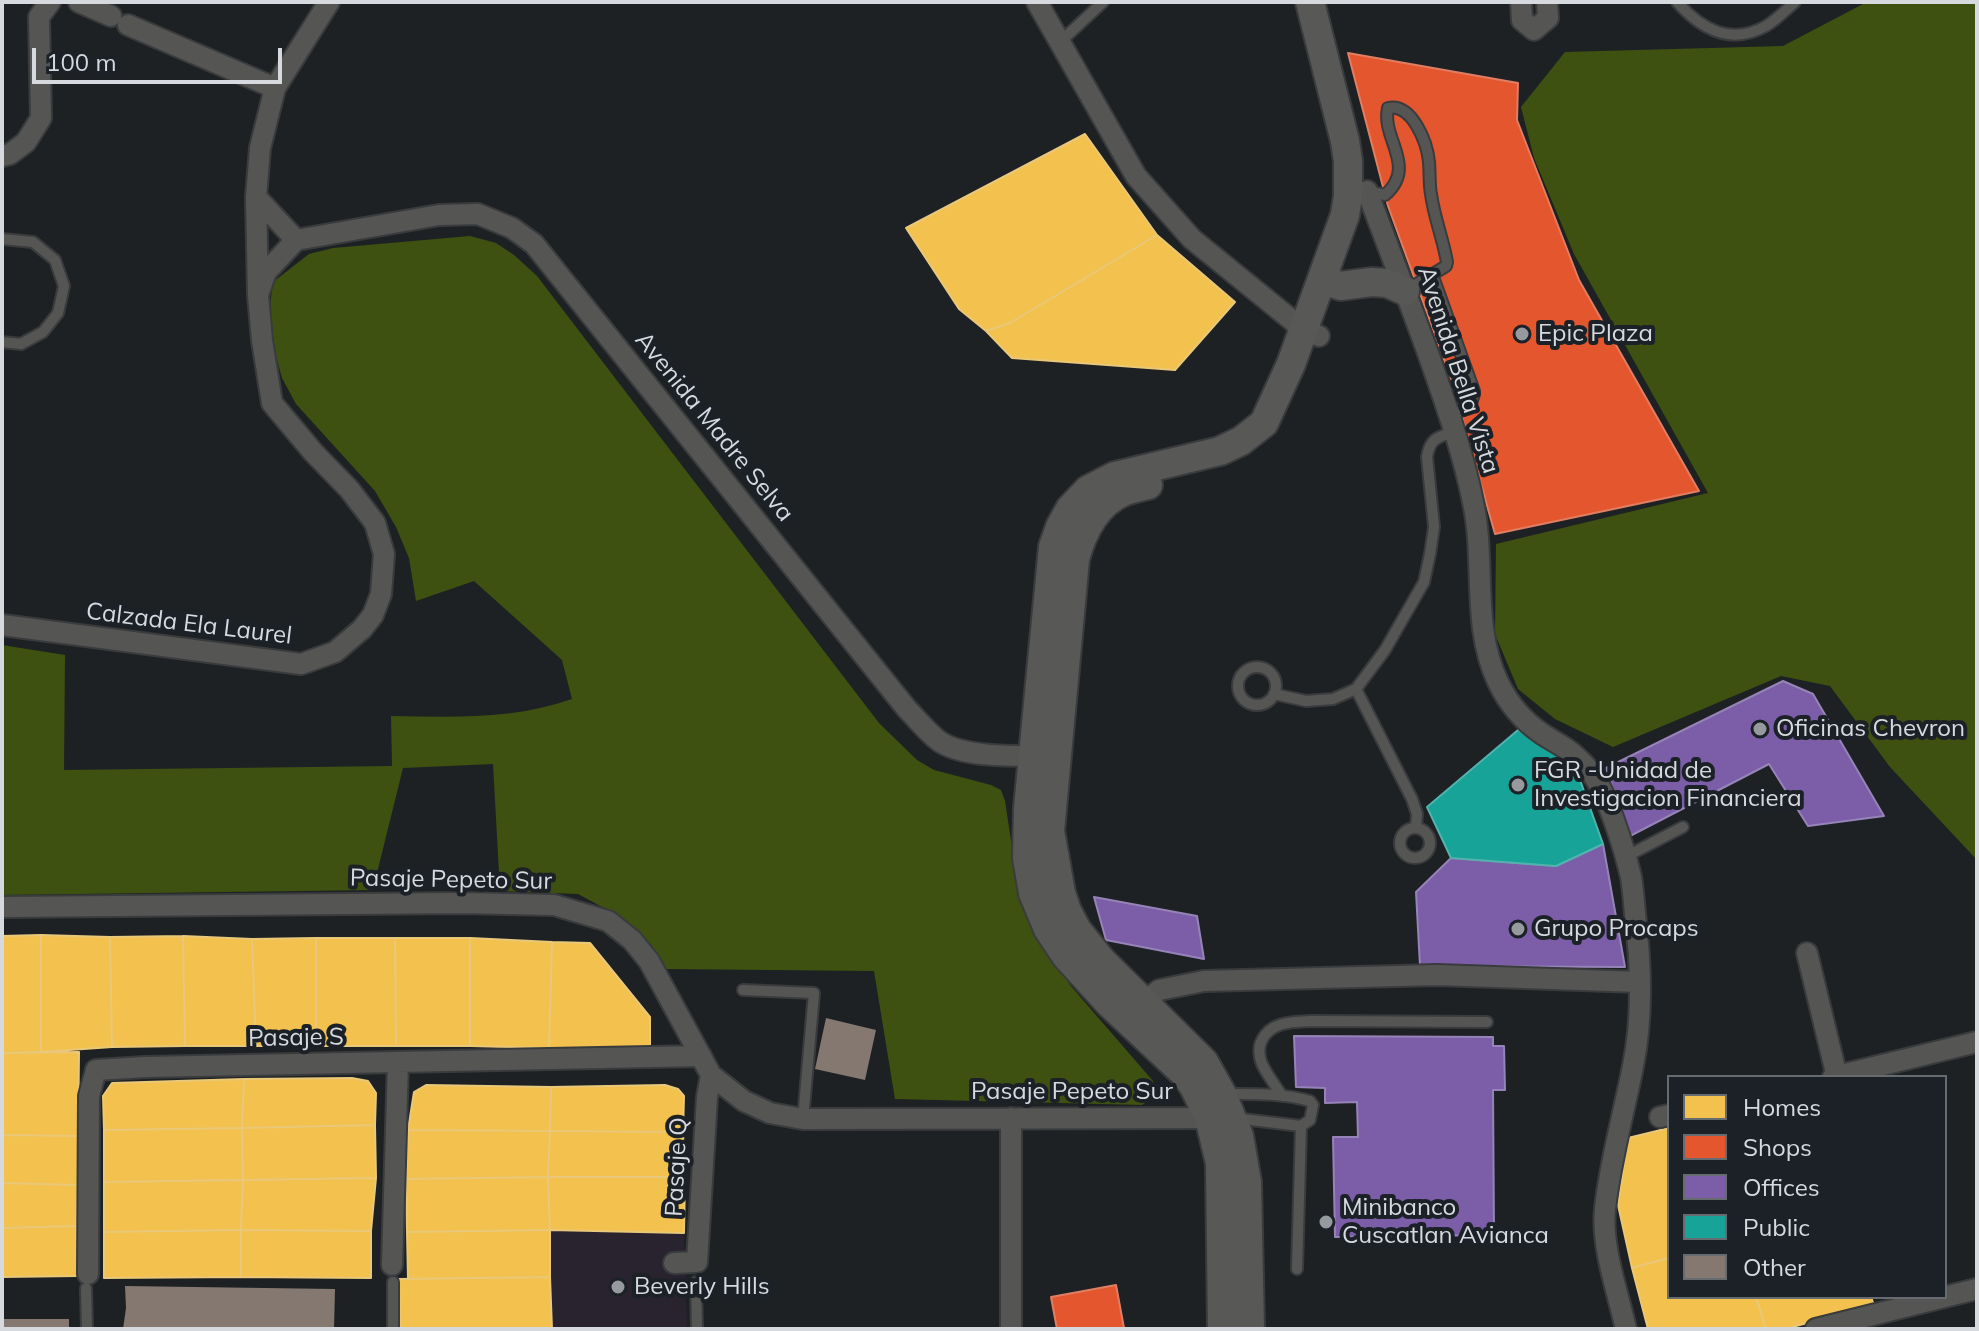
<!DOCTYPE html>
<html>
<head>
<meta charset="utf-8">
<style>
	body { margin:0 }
	#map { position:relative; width:1979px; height:1331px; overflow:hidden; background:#1e2124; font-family:Mulish,sans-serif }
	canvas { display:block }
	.frame { position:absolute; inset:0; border:4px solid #d6d9de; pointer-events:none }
	.legend { position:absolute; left:1667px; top:1075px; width:280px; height:224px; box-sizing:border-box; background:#1b2127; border:2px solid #666b70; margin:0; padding:10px 14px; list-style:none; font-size:24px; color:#d6d9de }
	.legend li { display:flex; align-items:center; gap:16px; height:40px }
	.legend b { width:40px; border:2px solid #666b70 }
	.scale { position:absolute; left:32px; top:48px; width:250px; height:36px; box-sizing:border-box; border:4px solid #d6d9de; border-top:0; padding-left:10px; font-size:24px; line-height:28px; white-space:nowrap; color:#d6d9de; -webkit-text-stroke:6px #1b2127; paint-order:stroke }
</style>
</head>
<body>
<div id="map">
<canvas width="1979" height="1331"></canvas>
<div class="frame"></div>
<ul class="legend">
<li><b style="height:22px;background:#f2c14e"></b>Homes</li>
<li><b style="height:22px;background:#e4572e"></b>Shops</li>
<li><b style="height:22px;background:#7b5ea7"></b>Offices</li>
<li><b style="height:22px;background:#17a398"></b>Public</li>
<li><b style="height:22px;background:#847870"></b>Other</li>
</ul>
<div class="scale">100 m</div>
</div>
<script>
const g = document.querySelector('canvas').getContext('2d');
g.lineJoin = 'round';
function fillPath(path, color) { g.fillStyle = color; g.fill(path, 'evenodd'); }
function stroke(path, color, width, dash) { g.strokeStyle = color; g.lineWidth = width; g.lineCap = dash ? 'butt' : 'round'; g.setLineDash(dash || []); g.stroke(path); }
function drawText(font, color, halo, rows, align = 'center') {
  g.font = font + ' Mulish,sans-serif'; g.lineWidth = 8; g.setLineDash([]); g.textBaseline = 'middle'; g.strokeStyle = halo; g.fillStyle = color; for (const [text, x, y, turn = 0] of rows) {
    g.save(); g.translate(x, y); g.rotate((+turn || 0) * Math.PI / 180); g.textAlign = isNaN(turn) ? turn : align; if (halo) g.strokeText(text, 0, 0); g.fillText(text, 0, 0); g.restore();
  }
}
const commercial = new Path2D(`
	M550,1230L684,1233L687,1329H551Z`);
const forest = new Path2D(`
	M1864,2H1977V860L1890,767L1830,686L1781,676L1613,747L1555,719L1518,689L1495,634L1496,544L1708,493L1574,254L1534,158L1521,107L1565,52L1783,46L1863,4Z
	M470,236L496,243L514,255L537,276L879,723L917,760L934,770L991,785L1001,790L1005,801L1018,886L1029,917L1070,985L1153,1081C1154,1092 1152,1099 1142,1105L895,1099L874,971L666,969L640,935L617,915L578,894L500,891L493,764L403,768L378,869L375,890L2,895V645L65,655L64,770L392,766L391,716C452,717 513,720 572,699L562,660L474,581L416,601L409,558L396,527L375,491L296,404L282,378L272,342L269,313L273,282L309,254L333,248Z`);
const homes = new Path2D(`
	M1085,134L1157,235L1010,323L986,331L959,309L906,228Z
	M1157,235L1235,302L1175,370L1012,358L986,331L1010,323Z
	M41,935V1052L2,1053V936Z
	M41,935L110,937L112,1047L41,1052Z
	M183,936L185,1046L112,1047L110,937Z
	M183,936L252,939L256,1046H185Z
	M316,938H395L396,1046H316Z
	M316,938V1046H256L252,939Z
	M395,938H470V1046H396Z
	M470,938L552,942L549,1048L470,1046Z
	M552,942L590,943L650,1017V1048H549Z
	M79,1052L78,1136L2,1135V1053Z
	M352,1078L368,1081L376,1093L375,1125L242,1128L244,1079Z
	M244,1079L242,1128L104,1130L103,1096L112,1083Z
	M426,1085L551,1087L550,1131L408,1130L414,1092Z
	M665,1085L678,1089L684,1096L683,1132L550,1131L551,1087Z
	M375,1125L376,1178L243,1180L242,1128Z
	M242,1128L243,1180L104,1182V1130Z
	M1669,1128V1258L1632,1268L1618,1205L1628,1138Z
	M408,1130L550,1131L548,1177L406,1179Z
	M550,1131L683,1132L685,1177H548Z
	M2,1135L78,1136V1185L2,1183Z
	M548,1177L550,1230L407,1232L406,1179Z
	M548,1177H685L684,1233L550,1230Z
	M376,1178L371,1231L241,1230L243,1180Z
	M243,1180L241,1230L104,1232V1182Z
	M2,1183L78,1185L76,1226L2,1228Z
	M76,1226L77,1276L2,1277V1228Z
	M241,1230L371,1231V1278L241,1277Z
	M241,1230V1277L104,1278V1232Z
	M550,1230V1277L408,1279L407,1232Z
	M1669,1258V1297H1756L1766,1329H1648L1632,1268Z
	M550,1277L552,1329H400L399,1279Z
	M1756,1297H1871L1874,1305L1785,1329H1766Z`);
const shops = new Path2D(`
	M1348,53L1518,83L1517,120L1579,280L1699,491L1495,534L1453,384L1388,206Z
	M1116,1285L1124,1328L1057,1329L1051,1297Z`);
const offices = new Path2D(`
	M1783,681L1813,694L1884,816L1808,826L1769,764L1630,836L1606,768Z
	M1603,844L1625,967L1420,966L1416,892L1451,858L1556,866Z
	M1094,897L1197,916L1204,959L1106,940Z
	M1294,1036L1493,1037V1046H1504L1505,1090H1493L1494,1235L1335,1237L1333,1137H1358L1357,1102L1325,1103V1088L1296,1087Z`);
const public = new Path2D(`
	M1518,730L1574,763L1603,844L1556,866L1451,858L1427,807Z`);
const building = new Path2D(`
	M826,1018L876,1030L865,1080L815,1069Z
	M125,1286L335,1289L334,1329H123L126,1308Z
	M2,1319H69V1329H2Z`);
const lane = new Path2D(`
	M1677,2C1701,29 1730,46 1766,26C1776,20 1786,10 1795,2
	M1060,42L1103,2
	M1367,191L1385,195C1418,166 1381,139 1388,108C1412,103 1427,142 1429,162C1430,173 1429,184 1431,194C1434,217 1443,239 1447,262L1446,266L1407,290
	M2,239L33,242L55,260L64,286L58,313L43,332L21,344L2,342
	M1432,274L1474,391C1474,405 1463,411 1450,416
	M1238 686a19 19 0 1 1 38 0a19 19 0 1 1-38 0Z
	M1274,694L1306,701L1333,699L1356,689
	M1400 843a15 15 0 1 1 30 0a15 15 0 1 1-30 0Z
	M1416,828L1417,814L1412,799L1356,689L1385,650L1424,582L1430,554L1434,527L1427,457C1430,437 1439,437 1456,431
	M1625,857L1683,827
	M743,990L814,993L803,1119
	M1225,1094C1253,1094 1283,1093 1310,1101L1313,1105L1310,1120L1301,1126L1234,1118
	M1282,1096C1276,1086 1267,1075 1262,1064C1259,1057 1258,1047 1262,1040C1271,1021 1294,1022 1312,1021L1487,1022
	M1297,1269L1301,1126
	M393,1282V1329
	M696,1282L697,1329
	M86,1288L87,1329`);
const street = new Path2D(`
	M79,2L111,16
	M1037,2L1136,176L1192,239L1304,330L1319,336
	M1521,2L1522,20L1534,30L1548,18L1547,2
	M128,25L275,88
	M2,156L10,154L26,142L41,118L39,17L50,2
	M1367,191C1388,246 1409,301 1429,356C1446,405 1463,452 1473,502C1486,562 1471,625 1498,682C1508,703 1522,720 1541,733C1551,740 1562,745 1572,753C1579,759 1588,767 1593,775C1608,796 1625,851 1631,877C1633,889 1634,902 1635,914C1641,963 1643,1017 1633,1066C1624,1113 1610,1161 1605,1209C1601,1246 1618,1293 1626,1329
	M296,240L256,197L260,148L275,88L329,2
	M258,295L266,272L296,240L439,215L478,214L512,228L534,244L907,709C917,719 927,732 939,741C963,758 1017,756 1047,756
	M2,625L301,664L335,652L362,629L373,615L381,594L384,554L375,523L349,489L313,452L272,403L262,340L258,295L256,197
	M2,907L462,903L554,905L608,921L632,940L649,961L711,1075L744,1101L770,1113L803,1119L1220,1118
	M1807,953L1837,1077
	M1144,1002L1159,990L1204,981L1437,975L1639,982
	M1833,1077L1977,1042
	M1660,1117L1669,1115
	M674,1263L697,1262L707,1097L711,1075
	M392,1265L398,1062
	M88,1274L89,1096L96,1070L145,1067L701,1056
	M1011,1329V1118
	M1816,1329L1977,1289`);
const secondary = new Path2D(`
	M1323,280L1341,286L1371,282L1387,283L1405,291
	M1148,485C1140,487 1131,489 1123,492C1096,504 1082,533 1075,559L1050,831L1061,893L1067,911L1077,930L1101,960L1204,1062L1222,1094L1239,1136L1247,1182L1250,1329
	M1222,1329L1220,1163L1209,1117L1193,1085L1184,1073L1109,1003L1066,956L1048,929L1033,893L1027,858L1028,808L1053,547L1060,527L1070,509L1088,490L1115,476L1220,451L1241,441L1264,423L1291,364L1345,215L1348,196V161L1345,141L1310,2`);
const markers = [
	[1522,334,8,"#96999d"],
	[1760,729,8,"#96999d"],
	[1518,785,8,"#96999d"],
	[1518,929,8,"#96999d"],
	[1326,1222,8,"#96999d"],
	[618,1287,8,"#96999d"]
];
const poiNames = [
	["Epic Plaza",1538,334],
	["Oficinas Chevron",1776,729],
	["FGR -Unidad de",1534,771],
	["Investigacion Financiera",1534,799],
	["Grupo Procaps",1534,929],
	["Minibanco",1342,1208],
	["Cuscatlan Avianca",1342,1236],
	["Beverly Hills",634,1287]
];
const streetNames = [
	["Avenida Bella Vista",1458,370,72],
	["Avenida Madre Selva",714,427,51],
	["Calzada Ela Laurel",189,624,7],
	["Pasaje Pepeto Sur",451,880,1],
	["Pasaje S",296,1038,-1],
	["Pasaje Pepeto Sur",1072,1092],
	["Pasaje Q",677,1167,-87]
];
fillPath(commercial, '#292330');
fillPath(forest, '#3e5110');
fillPath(homes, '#f2c14e');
stroke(homes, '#eac879', 2);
fillPath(shops, '#e4572e');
stroke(shops, '#e07e63', 2);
fillPath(offices, '#7b5ea7');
stroke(offices, '#9683b8', 2);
fillPath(public, '#17a398');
stroke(public, '#50b3ad', 2);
fillPath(building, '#847870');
stroke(lane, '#393b3d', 14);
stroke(street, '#393b3d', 24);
stroke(secondary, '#393b3d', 32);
stroke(lane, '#555654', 10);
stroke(street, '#555654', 20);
stroke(secondary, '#585857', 28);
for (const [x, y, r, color] of markers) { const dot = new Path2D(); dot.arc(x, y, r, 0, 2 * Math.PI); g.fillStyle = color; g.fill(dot); stroke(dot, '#1b2127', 3); }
drawText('24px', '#d6d9de', '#1b2127', poiNames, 'left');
drawText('24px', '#d6d9de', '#1b2127', streetNames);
</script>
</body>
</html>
